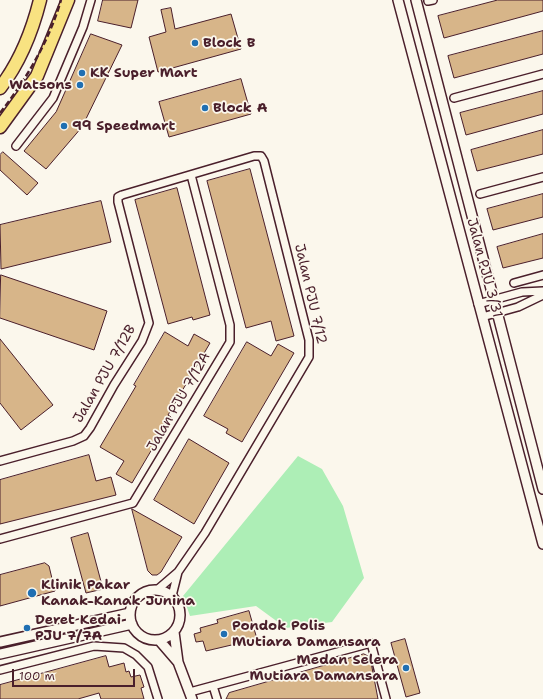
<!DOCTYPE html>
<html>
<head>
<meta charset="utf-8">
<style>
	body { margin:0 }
	#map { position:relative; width:543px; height:699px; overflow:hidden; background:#fbf7ec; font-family:"Shantell Sans",sans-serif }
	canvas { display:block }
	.scale { position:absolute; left:12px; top:669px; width:123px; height:18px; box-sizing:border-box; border:2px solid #4a1f2b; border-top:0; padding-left:5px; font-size:12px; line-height:14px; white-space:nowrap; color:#4a1f2b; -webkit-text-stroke:3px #fbf7ec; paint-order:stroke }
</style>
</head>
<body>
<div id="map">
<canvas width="543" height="699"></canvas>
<div class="scale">100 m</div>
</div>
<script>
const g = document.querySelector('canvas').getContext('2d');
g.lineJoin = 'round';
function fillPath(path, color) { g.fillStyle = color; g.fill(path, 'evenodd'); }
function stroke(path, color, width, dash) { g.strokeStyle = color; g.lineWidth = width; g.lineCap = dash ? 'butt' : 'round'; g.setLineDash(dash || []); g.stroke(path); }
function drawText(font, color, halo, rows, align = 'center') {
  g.font = font + ' "Shantell Sans",sans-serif'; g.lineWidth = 3.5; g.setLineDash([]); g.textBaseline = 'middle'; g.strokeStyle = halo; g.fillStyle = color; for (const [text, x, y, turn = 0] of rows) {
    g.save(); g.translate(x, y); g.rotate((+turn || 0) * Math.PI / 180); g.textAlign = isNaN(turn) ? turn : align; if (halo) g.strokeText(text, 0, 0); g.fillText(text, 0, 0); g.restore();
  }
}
const green = new Path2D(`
	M298,456L322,469L343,506L364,578L332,622L286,628L256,606L190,616L183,596Z`);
const building = new Path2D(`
	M103,0H138L131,28L98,21Z
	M498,0H543V11L444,38L438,16Z
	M171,8L175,29L231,14L241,49L158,72L149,37L166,32L161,10Z
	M543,31V54L454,78L448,56Z
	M91,34L122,45L82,127L46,169L24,151L56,112Z
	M241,79L251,114L169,137L159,102Z
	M543,91V114L466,135L460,113Z
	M543,130V154L477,171L471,150Z
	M3,152L38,183L27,195L0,170V155Z
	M250,169L294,336L276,341L271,321L246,328L207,181Z
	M177,188L210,315L193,320L192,317L168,324L135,200Z
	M543,194V217L493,230L487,209Z
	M101,201L111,242L1,269L0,225Z
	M543,234V258L503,268L497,247Z
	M1,275L107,311L94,350L0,318Z
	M165,332L188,346L194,334L210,343L168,415L171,417L132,483L116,474L124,461L100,447L136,386L134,385Z
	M0,339L53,405L21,430L0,403Z
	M247,342L271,356L278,344L294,353L242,442L226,433L228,429L204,416Z
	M189,439L229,463L194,524L154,500Z
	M89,455L96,481L111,477L116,495L0,524V480Z
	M132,509L182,537L161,572L157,575H152L148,571Z
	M88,533L103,589L86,593L71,538Z
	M45,563L49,566L55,591L0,606V575Z
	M249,611L257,639L206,651L203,641L196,642L194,634L201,632L200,628L218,623L217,620Z
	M405,639L420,693L406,697L391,643Z
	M364,654L370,657L378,699H226L229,693Z
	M106,656L109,667L124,663L126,672L129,671L131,677L140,675L144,687L141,688L144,699H101L99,693L78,699H0V685Z`);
const minor = new Path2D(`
	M428,1L433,0
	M454,98L543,74
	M16,146L53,98L83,27L91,0
	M480,194L543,177
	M514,283L543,275
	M478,304L522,292L543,291
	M482,317L518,307L543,295
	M0,461L73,441L84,436L90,428L114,385L142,341L149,323L118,202V197L122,195L254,156H261L264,161L309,340V357L205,533L178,572L157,590
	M0,539L133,503L230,342V325L191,175
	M172,596L178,572
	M0,670L94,646L124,648L136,655L148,667L158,699
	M213,686L217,699
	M190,692L371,643L386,699`);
const tertiary = new Path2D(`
	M398,0L543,544
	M416,0L543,489
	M130 615a25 25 0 1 1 50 0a25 25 0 1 1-50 0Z
	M174,632L178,662L192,699
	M159,640L178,662
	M0,642L130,613
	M0,654L132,624`);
const primary = new Path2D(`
	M0,88C20,62 32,32 40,0
	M0,127L37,76L68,0`);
const rail = new Path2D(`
	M0,113C26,80 49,41 61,0`);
const markers = [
	[195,43,4,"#1f6fb2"],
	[82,73,4,"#1f6fb2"],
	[80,85,4,"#1f6fb2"],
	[205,108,4,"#1f6fb2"],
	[64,126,4,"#1f6fb2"],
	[32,593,5,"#1f6fb2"],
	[27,628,4,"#1f6fb2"],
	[224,634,4,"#1f6fb2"],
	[406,668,4,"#1f6fb2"]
];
const poiNames = [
	["Block B",203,43],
	["KK Super Mart",90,73],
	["Watsons",72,85,"right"],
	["Block A",213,108],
	["99 Speedmart",72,126],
	["Klinik Pakar",41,585],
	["Kanak-Kanak Junina",41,601],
	["Deret Kedai",35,620],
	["PJU 7/7A",35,636],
	["Pondok Polis",232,626],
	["Mutiara Damansara",232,642],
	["Medan Selera",398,660,"right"],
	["Mutiara Damansara",398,676,"right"]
];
const streetNames = [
	["Jalan PJU 3/31",484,268,75],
	["Jalan PJU 7/12",310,294,77],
	["Jalan PJU 7/12B",105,374,-60],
	["Jalan PJU 7/12A",179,402,-60]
];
fillPath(green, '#adeeb6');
fillPath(building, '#d7b589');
stroke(building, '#4a1f2b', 1);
stroke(minor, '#4a1f2b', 10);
stroke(tertiary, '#4a1f2b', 12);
stroke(primary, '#4a1f2b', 15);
stroke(minor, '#fbf7ec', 7);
stroke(tertiary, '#fbf7ec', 9);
stroke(primary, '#f8e281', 12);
stroke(rail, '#4a1f2b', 2.5, [6, 3]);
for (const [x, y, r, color] of markers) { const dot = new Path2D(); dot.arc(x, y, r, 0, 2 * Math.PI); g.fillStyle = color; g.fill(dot); stroke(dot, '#fbf7ec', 1.5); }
drawText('bold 14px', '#4a1f2b', '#fbf7ec', poiNames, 'left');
drawText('14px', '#4a1f2b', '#fbf7ec', streetNames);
</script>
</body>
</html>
